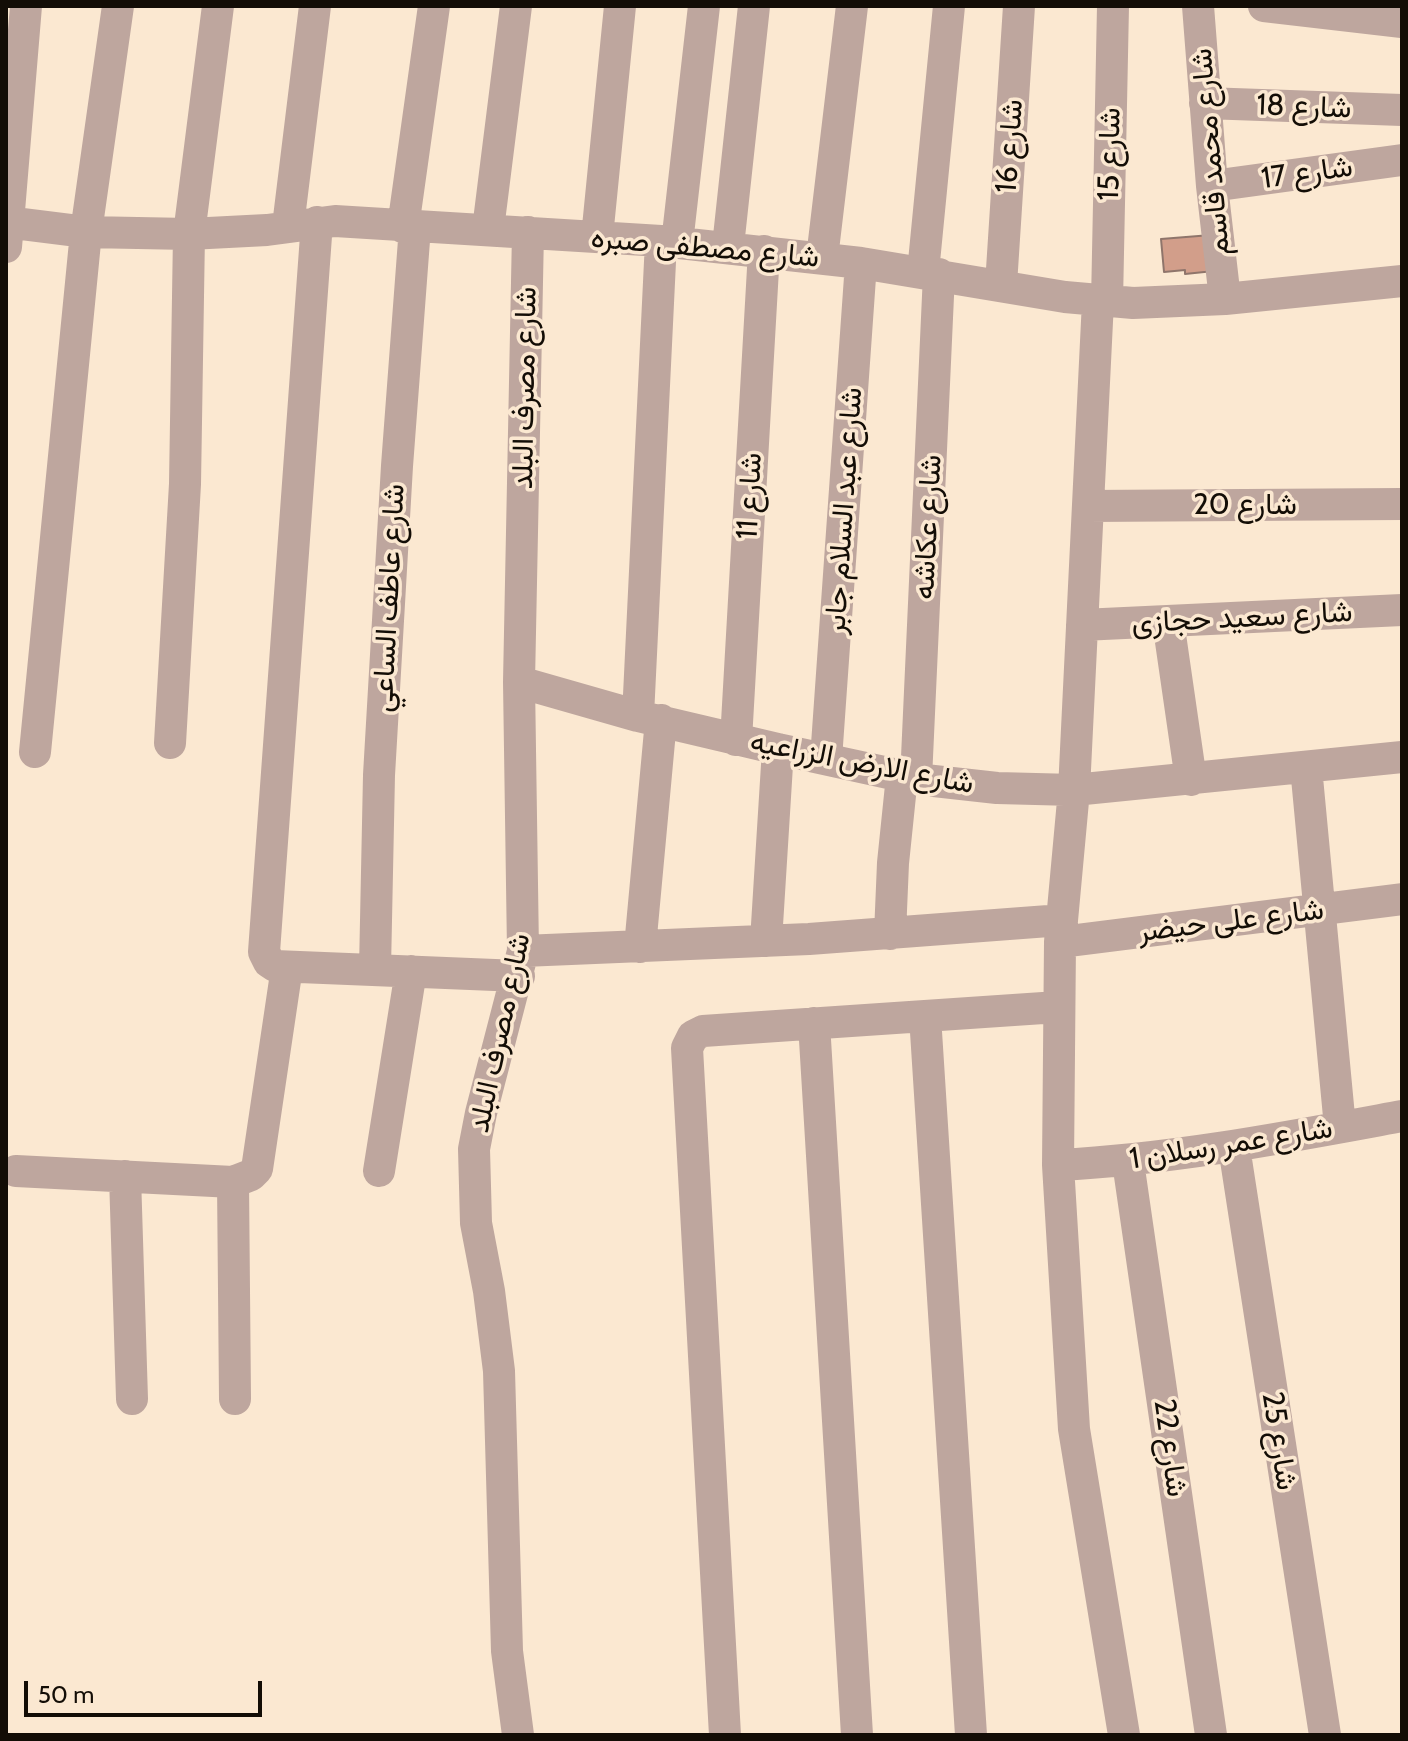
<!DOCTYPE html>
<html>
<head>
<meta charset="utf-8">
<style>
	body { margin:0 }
	#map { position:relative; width:1408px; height:1741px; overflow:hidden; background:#fbe8d1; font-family:Cabin,sans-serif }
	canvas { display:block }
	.frame { position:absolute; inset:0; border:8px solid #130d06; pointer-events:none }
	.scale { position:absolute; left:24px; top:1681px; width:238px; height:36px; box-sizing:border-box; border:4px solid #130d06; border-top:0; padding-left:10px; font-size:24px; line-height:28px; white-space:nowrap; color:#130d06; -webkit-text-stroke:6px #fbe8d1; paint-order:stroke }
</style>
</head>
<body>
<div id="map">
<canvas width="1408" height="1741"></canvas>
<div class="frame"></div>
<div class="scale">50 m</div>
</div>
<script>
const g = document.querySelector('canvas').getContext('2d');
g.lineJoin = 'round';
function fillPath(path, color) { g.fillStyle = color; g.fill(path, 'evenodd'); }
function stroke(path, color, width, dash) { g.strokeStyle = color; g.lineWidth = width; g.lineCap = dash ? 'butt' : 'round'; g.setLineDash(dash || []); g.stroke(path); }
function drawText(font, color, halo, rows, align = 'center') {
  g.font = font + ' Cabin,Vazirmatn,sans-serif'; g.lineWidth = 7; g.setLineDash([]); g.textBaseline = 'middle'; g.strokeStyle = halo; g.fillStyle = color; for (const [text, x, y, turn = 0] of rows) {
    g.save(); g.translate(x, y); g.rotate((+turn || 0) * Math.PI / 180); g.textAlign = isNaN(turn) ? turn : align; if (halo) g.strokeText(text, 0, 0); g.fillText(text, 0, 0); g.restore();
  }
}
const building = new Path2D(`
	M1211,235L1214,271L1185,274V270L1164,272L1161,239Z`);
const street = new Path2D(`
	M1198,6L1212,186L1225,299
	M1264,6L1402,22
	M1205,103L1402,110
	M1212,186L1402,160
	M6,222L86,232L189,234L267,230L335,221L661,241L861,263L1065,297L1133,303L1225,299L1402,281
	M317,222L264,952L269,962L275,966L519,976
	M288,226L315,6
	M403,227L434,6
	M488,229L516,6
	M597,237L620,6
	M677,243L704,6
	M728,246L754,6
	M6,247L26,6
	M822,258L852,6
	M923,272L949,6
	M1001,285L1019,6
	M1098,301L1074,790L1060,942L1058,1165L1074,1429L1124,1735
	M1107,302L1113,6
	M1088,506L1402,504
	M1168,621L1191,780
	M1082,625L1402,610
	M519,682L638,716L778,749L916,779L997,788L1074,790L1402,757
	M638,716L661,241
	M736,740L764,251
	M170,743L185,484L189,234L218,6
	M35,752L86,232L118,6
	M826,759L861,263
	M1306,767L1340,1127
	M916,779L939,274
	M890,934L893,863L902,776
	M766,941L778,749
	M1060,942L1402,899
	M640,947L661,720
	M523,951L809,939L1062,920
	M375,969L379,775L397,466L415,227
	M925,1016L971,1735
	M814,1023L857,1735
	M1234,1147L1325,1735
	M1128,1162L1211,1735
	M1058,1165C1175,1159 1288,1137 1402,1116
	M16,1171L233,1182L251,1175L257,1169L287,967
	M379,1171L411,971
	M125,1176L132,1399
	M233,1182L235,1399
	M518,1735L507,1651L499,1371L489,1291L476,1223L474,1149L481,1113L523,951L519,682L528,232
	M725,1735L687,1048L693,1036L703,1031L1058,1007`);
const streetNames = [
	["شارع 18",1304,107,2],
	["شارع 16",1010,146,-86],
	["شارع محمد قاسم",1211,152,-95],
	["شارع 15",1110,154,-89],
	["شارع 17",1307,173,-8],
	["شارع مصطفى صبره",705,248,5],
	["شارع مصرف البلد",525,388,-89],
	["شارع 11",750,496,-87],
	["شارع 20",1245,505],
	["شارع عبد السلام جابر",844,511,-86],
	["شارع عكاشه",928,527,-87],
	["شارع عاطف الساعي",389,598,-87],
	["شارع سعيد حجازى",1242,618,-3],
	["شارع الارض الزراعيه",862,763,11],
	["شارع على حيضر",1231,921,-7],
	["شارع مصرف البلد",500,1033,-78],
	["شارع عمر رسلان 1",1231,1144,-9],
	["شارع 25",1279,1441,81],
	["شارع 22",1170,1448,82]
];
fillPath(building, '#d29e8a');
stroke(building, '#8f756b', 2);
stroke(street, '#bea69e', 32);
drawText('30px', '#130d06', '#fbe8d1', streetNames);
</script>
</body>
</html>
